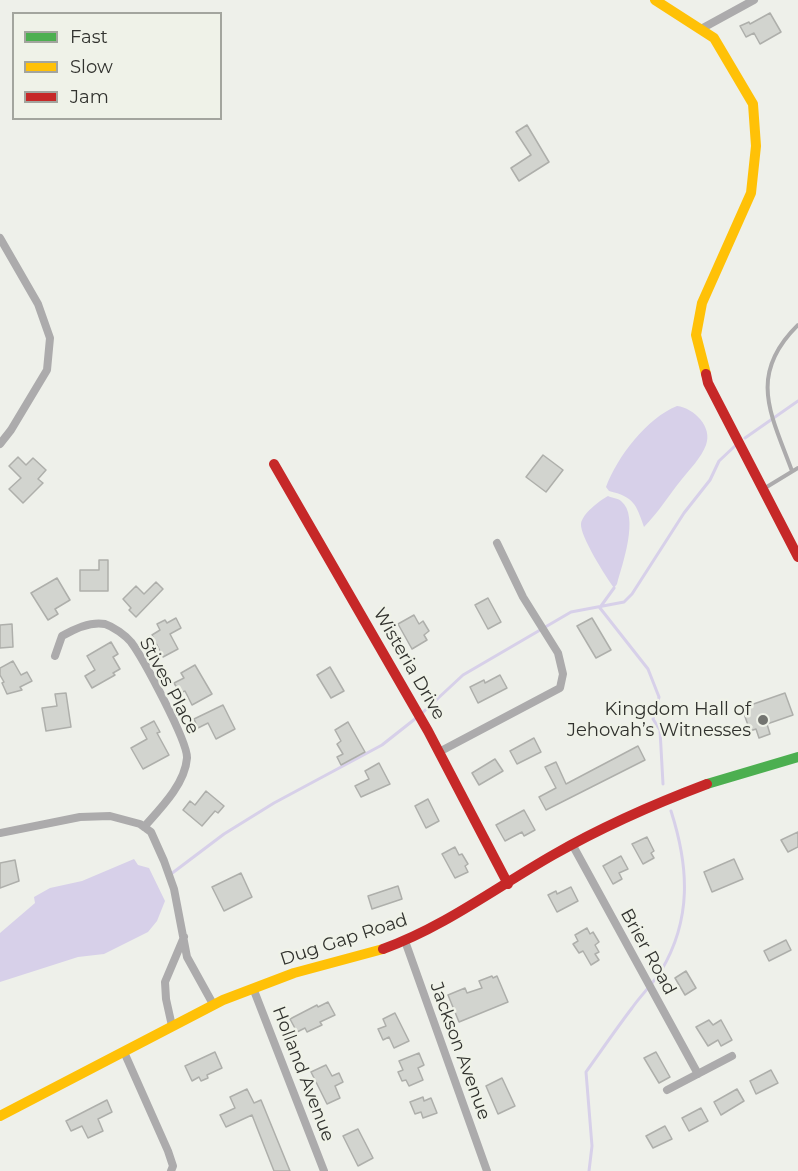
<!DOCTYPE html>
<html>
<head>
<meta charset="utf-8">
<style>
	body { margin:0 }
	#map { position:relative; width:798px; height:1171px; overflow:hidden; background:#eef0ea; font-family:Montserrat,sans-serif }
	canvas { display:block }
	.legend { position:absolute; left:12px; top:12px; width:210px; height:108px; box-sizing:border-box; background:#eff2e8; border:2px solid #a3a59e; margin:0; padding:8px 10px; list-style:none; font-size:18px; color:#31322e }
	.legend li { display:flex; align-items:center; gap:12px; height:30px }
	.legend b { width:30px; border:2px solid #a3a59e }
</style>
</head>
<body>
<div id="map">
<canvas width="798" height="1171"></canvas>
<ul class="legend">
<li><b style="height:8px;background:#4caf50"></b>Fast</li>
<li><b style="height:8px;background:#ffc107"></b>Slow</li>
<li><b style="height:8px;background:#c62828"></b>Jam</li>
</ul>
</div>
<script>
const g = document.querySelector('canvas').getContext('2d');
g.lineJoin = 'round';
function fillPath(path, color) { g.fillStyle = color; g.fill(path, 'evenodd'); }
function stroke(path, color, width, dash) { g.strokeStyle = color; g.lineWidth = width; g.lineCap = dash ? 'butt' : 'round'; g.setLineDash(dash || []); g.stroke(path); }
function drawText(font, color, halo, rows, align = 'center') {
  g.font = font + ' Montserrat,sans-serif'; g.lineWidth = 5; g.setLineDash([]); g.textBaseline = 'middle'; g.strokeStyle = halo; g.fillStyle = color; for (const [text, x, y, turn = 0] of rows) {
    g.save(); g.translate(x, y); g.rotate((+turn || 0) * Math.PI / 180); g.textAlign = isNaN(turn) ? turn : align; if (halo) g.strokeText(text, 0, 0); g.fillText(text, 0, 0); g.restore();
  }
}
const water = new Path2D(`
	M677,406C694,408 713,427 706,445C701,458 690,469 682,479C669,495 658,513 644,527C636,504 634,497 609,491L606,487C617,457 647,418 677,406Z
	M608,496C612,498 618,498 621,501C640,516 622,565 617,584L614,588C606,577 580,536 581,524C582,514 599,501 608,496Z
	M134,859L138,865L149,868L165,901L157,921L148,932L104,954L78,957L0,982V933L35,903L34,897L50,888L82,881Z`);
const stream = new Path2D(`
	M745,438L798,401
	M601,606L614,588
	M600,608L648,669L659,697L653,719L660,730L663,784
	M171,874L224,834L274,803L382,745L420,715L463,675L571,612L624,602L632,594L684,513L710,480L719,461L736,445
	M589,1171L592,1146L586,1072C601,1051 616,1029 632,1008C641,995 652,985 661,971C692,919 689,867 671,811`);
const building = new Path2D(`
	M770,13L781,32L760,44L754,33L746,37L740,26L749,22L750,24Z
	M527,125L549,162L519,181L511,168L531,155L516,132Z
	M543,455L563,470L546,492L526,477Z
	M18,457L26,465L33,458L46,470L38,479L43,483L23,503L9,489L21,478L9,466Z
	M99,560H108V591H80V570H99Z
	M57,578L70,600L55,609L58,614L48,620L31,593Z
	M156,582L163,589L136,617L129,610L131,608L123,599L136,586L144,594Z
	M488,598L501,622L488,629L475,605Z
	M414,615L419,624L423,621L429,631L424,635L427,640L412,649L398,624Z
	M176,618L181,628L170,634L178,649L163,657L152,635L160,630L157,624L165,620L167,623Z
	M592,618L611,650L596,658L577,626Z
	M12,624L13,647L0,648V625Z
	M111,642L118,654L113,657L120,669L113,673L115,675L92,688L85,676L95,670L87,656Z
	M13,661L21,675L27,672L32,681L20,687L22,690L7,694L2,683L4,682L0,675V668Z
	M195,665L212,694L192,705L185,691L180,693L174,683L184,678L181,673Z
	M330,667L344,691L331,698L317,675Z
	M500,675L507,688L478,703L470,687L484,680L485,683Z
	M66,693L71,727L46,731L42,708L57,706L55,694Z
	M785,693L793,715L767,724L770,734L759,738L756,729L750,731L742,708Z
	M223,705L235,729L216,739L208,723L198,728L194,719Z
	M154,721L160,732L157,733L169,755L143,769L131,748L147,739L141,728Z
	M348,722L365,752L341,765L337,757L343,754L337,744L341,741L335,730Z
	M534,738L541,752L517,764L510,751Z
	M638,746L645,760L546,810L539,797L556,788L545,767L556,762L566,784Z
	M495,759L503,771L479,785L472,773Z
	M379,763L390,784L361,797L355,786L369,779L365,771Z
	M206,791L224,806L218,813L215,811L202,826L183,810L190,801L195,805Z
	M428,799L439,821L426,828L415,806Z
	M524,810L535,830L524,836L522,832L505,841L496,825Z
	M798,832V847L788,852L781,840Z
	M647,837L654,851L651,853L654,858L643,864L632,844Z
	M455,847L459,855L462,854L468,864L465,866L468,872L455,878L442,854Z
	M621,856L628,869L619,873L622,879L613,884L603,866Z
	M734,859L743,879L712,892L704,872Z
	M15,860L19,881L0,888V863Z
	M241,873L252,897L224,911L212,887Z
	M398,886L402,899L372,909L368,896Z
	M571,887L578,901L557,912L548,895L556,891L557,894Z
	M587,928L590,934L593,932L599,942L595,945L599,952L595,954L599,960L591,965L583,951L579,953L573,944L578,941L575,935Z
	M786,940L791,950L769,961L764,951Z
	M686,971L696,988L685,995L675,978Z
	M492,976L493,978L497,976L508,1002L459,1022L448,995L465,988L467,993L482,988L479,981Z
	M328,1002L335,1015L320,1022L322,1025L307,1032L305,1028L297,1032L290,1019L317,1005L318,1007Z
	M395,1013L409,1041L394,1048L389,1037L383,1040L378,1029L386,1026L383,1019Z
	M709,1020L713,1025L721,1020L732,1040L721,1046L718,1040L708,1046L696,1027Z
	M215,1052L222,1068L207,1075L208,1078L201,1081L199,1077L192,1081L185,1066Z
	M656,1052L670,1077L659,1083L644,1058Z
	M419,1053L424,1065L418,1068L423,1080L409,1086L406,1080L402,1081L398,1072L403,1070L399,1061Z
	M326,1065L332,1076L339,1073L343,1082L335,1086L340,1098L327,1104L311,1072Z
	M771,1070L778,1083L756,1094L750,1081Z
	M502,1078L515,1106L498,1114L486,1086Z
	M247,1089L254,1103L261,1100L290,1171H274L252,1115L226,1127L220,1115L235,1108L230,1097Z
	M737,1089L744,1101L721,1115L714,1102Z
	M423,1097L424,1101L431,1098L437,1113L423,1118L421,1112L415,1114L410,1102Z
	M107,1100L112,1112L98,1119L103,1131L88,1138L82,1126L71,1131L66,1121Z
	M701,1108L708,1121L689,1131L682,1118Z
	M665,1126L672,1139L653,1148L646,1136Z
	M358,1129L373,1158L358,1166L343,1136Z`);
const lane = new Path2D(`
	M792,471C771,414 747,375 798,325
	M765,488L798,468`);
const street = new Path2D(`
	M701,29L754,0
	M0,238L38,304L50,338L47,370L11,430L0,444
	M55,656L62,636C74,629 90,621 105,624C114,627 125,635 131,642C143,658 188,742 187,758C185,784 161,808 144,827
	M439,752L560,688L563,674L558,653L523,597L497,543
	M0,833L80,817L110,816L140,824L151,832L164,861L174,889L187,957L213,1004
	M572,844L698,1074
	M405,941L487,1171
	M253,988L324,1171
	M172,1026L166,999L165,982L184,937
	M124,1052L168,1151L173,1166L171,1171
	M667,1090L732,1056`);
const fast = new Path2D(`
	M707,784L798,757`);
const slow = new Path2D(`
	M655,0L714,38L753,104L756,146L751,193L702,303L696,335L706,374
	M0,1116L223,1000L294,973L383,949`);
const jam = new Path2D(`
	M706,374L708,383L798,557
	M274,464L428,731L508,884
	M383,949C444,927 497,887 553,855C602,827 654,804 707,784`);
const markers = [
	[763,720,6,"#737470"]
];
const streetNames = [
	["Wisteria Drive",409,664,60],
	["Stives Place",169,686,62],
	["Dug Gap Road",344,940,-18],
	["Brier Road",648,952,61],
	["Jackson Avenue",460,1051,70],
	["Holland Avenue",303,1074,69]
];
const poiNames = [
	["Kingdom Hall of",751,710],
	["Jehovah’s Witnesses",751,731]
];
fillPath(water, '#d7d0e9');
stroke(stream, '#d7d0e9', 3);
fillPath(building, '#d2d4cf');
stroke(building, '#aeafab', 1.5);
stroke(lane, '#acabac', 4);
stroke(street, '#acabac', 8);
stroke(fast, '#4caf50', 10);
stroke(slow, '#ffc107', 10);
stroke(jam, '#c62828', 10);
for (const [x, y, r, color] of markers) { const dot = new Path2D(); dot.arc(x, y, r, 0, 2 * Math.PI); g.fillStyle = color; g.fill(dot); stroke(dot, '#eff2e8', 2); }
drawText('18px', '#31322e', '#eff2e8', streetNames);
drawText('18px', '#31322e', '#eff2e8', poiNames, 'right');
</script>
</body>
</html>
